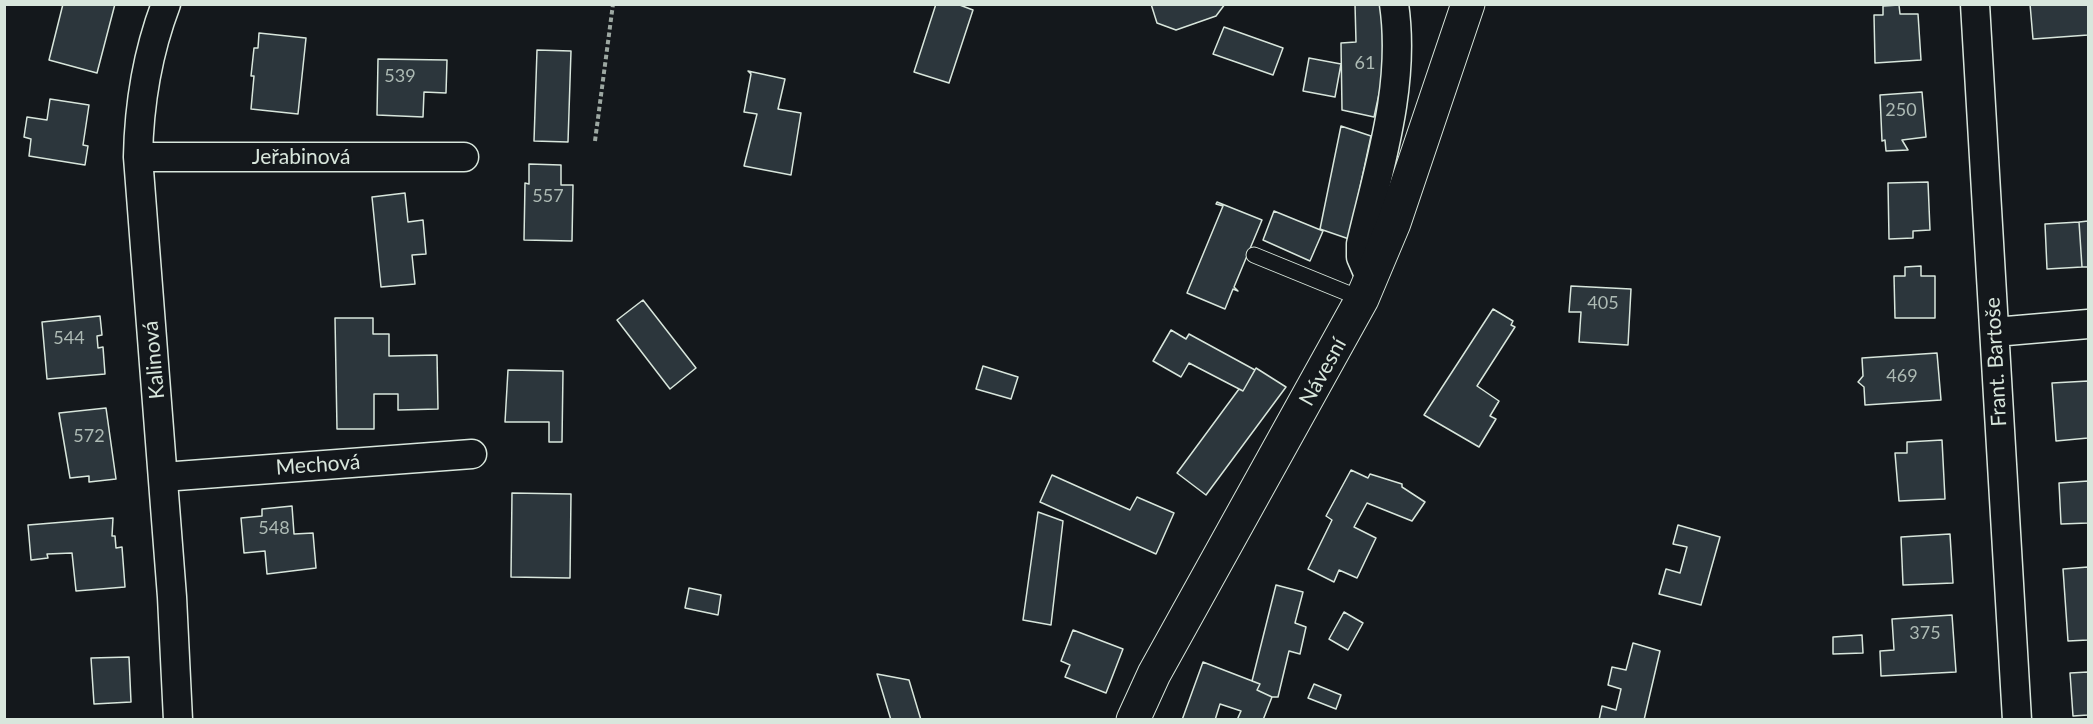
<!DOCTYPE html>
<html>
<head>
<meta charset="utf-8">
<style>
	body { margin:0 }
	#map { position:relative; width:2093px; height:724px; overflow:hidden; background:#14181c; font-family:Lato,sans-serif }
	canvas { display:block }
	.frame { position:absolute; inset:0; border:6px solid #d8e6dc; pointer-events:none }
</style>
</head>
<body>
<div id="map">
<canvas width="2093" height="724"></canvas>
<div class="frame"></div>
</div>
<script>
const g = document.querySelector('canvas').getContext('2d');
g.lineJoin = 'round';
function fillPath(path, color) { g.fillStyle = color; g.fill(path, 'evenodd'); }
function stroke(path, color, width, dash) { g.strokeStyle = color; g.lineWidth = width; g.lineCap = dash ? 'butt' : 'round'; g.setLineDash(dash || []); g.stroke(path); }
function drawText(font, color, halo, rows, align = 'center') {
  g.font = font + ' Lato,sans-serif'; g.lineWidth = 4.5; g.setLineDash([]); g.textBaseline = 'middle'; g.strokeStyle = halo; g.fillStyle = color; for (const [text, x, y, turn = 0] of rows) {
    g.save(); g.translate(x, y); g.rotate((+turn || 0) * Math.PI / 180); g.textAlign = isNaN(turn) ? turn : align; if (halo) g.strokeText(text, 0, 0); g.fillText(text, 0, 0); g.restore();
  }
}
const building = new Path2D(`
	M63,4H115L97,73L49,60Z
	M936,4H957L973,10L949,83L914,72Z
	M1151,4H1225L1216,16L1176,30L1157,23Z
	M1355,4H1382L1383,76L1374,117L1342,110L1341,43L1356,42Z
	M2030,4H2088V35L2033,39Z
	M1899,5L1900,14H1918L1921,60L1875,63L1874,15H1883V6Z
	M1224,27L1283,48L1273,75L1213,54Z
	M259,33L306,38L298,114L251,109L254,76H251L254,48H258Z
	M537,50L571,51L568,142L534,141Z
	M1309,58L1341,64L1335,97L1303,91Z
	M378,59L447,60L446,93L424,92L423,117L377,115Z
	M748,71L785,79L778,109L801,113L791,175L744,166L757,114L744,112L751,74Z
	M1922,92L1926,137L1902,140L1908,150L1886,151L1885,140L1882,141L1880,95Z
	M50,99L89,105L83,145L88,146L85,165L29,156L31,139L24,137L27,117L47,120Z
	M1341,126L1371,136L1349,239L1320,229Z
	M529,164L561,165V185H573L572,241L524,240L525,183L529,184Z
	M1928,182L1930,230L1913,231V238L1889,239L1888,183Z
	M405,193L408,222L423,220L426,254L412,255L415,284L381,287L372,197Z
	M1217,202L1262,220L1234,287L1238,291L1233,289L1225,309L1187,293L1223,206L1216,204Z
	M1274,211L1323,231L1310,261L1263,240Z
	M2088,221V267H2082L2079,222Z
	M2079,222L2082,267L2047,269L2045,224Z
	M1921,266V276H1935V318H1895L1894,276H1905V267Z
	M1571,286L1631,289L1628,345L1579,342L1581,312H1569Z
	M643,300L696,368L670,389L617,320Z
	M1493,309L1513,321L1511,325L1515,327L1477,386L1499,401L1490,416L1496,419L1479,447L1424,415Z
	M100,316L102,335L97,336L98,348L103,347L105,374L47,379L42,322Z
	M335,318H373V334H389V356L437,355L438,409L398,410V394H374V429H337Z
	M1171,330L1186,339L1189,334L1255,370L1243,391L1189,363L1181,377L1153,361Z
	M1937,353L1941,400L1865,405L1864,387L1858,382L1863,376L1862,358Z
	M983,366L1018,377L1011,399L976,389Z
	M1256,368L1286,387L1206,495L1177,473L1239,389L1243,391Z
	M508,370L563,371L562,442H549V422H505Z
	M2088,381V438L2056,441L2052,383Z
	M106,408L116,479L89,482V476L70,478L59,413Z
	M1942,440L1945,499L1899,501L1895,453H1907V442Z
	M1351,470L1368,478L1370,474L1402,484V487L1425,502L1412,521L1367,503L1354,527L1376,538L1357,578L1339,570L1334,582L1308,569L1332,520L1326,516Z
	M1052,475L1130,510L1137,497L1174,513L1156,554L1040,502Z
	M2088,481V523L2061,524L2059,483Z
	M512,493L571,494L570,578L511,577Z
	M292,506L294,534L313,533L316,568L267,574L265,551L244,553L241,518L262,516V509Z
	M1038,512L1063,521L1051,625L1023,620Z
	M113,518L112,536H115L116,548L122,547L125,587L76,591L72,553L47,554L48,558L31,560L28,525Z
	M1678,525L1720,537L1701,605L1659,594L1666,569L1680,573L1687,547L1673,544Z
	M1950,534L1953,583L1903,585L1901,537Z
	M2088,567V640L2068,641L2063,569Z
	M1276,585L1303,592L1295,623L1306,627L1300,654L1289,651L1278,697H1272L1257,690L1260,684L1252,681Z
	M689,588L721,595L718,615L685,608Z
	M1344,612L1363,623L1348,650L1329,639Z
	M1952,615L1956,672L1881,676L1880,651L1894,650L1892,619Z
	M1073,630L1123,649L1106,693L1065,677L1070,665L1061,661Z
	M1862,635L1863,653L1833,654V637Z
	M1633,643L1660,651L1644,720H1599L1602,706L1616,710L1621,689L1608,685L1612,667L1626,670Z
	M129,657L131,702L94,704L91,658Z
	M1203,662L1260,684L1257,690L1272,697L1263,720H1237L1241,711L1220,704L1215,720H1182Z
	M2088,672V715L2073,716L2070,673Z
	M877,674L909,680L921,720H891Z
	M1314,684L1341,695L1336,709L1308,698Z`);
const path = new Path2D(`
	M595,141L613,4`);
const lane = new Path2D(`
	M1254,255L1362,299`);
const street = new Path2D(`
	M166,4C147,54 139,104 138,157L172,597L178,720
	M1975,4L2017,720
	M138,157H464
	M1371,280L1361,257V244C1379,167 1406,85 1394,4
	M1995,332L2088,324
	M163,477L472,454`);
const secondary = new Path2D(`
	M1133,720L1154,674L1362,299L1394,223L1468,4`);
const numberNames = [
	["61",1365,63],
	["539",400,76],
	["250",1901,110],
	["557",548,196],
	["405",1603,303],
	["544",69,338],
	["469",1902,376],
	["572",89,436],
	["548",274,528],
	["375",1925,633]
];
const streetNames = [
	["Jeřabinová",301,157],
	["Kalinová",154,360,-95],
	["Frant. Bartoše",1996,362,-93],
	["Návesní",1323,372,-61],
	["Mechová",318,465,-4]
];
fillPath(building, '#2c363c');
stroke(building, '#d8e6dc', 1.5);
stroke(lane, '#d8e6dc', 17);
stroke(street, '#d8e6dc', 31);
stroke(secondary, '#d8e6dc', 35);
stroke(path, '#9da8a2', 4, [4.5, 3]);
stroke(lane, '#14181c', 15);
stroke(street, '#14181c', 28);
stroke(secondary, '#14181c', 33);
drawText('18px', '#adbab4', null, numberNames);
drawText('21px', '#d8e6dc', '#14181c', streetNames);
</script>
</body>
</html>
